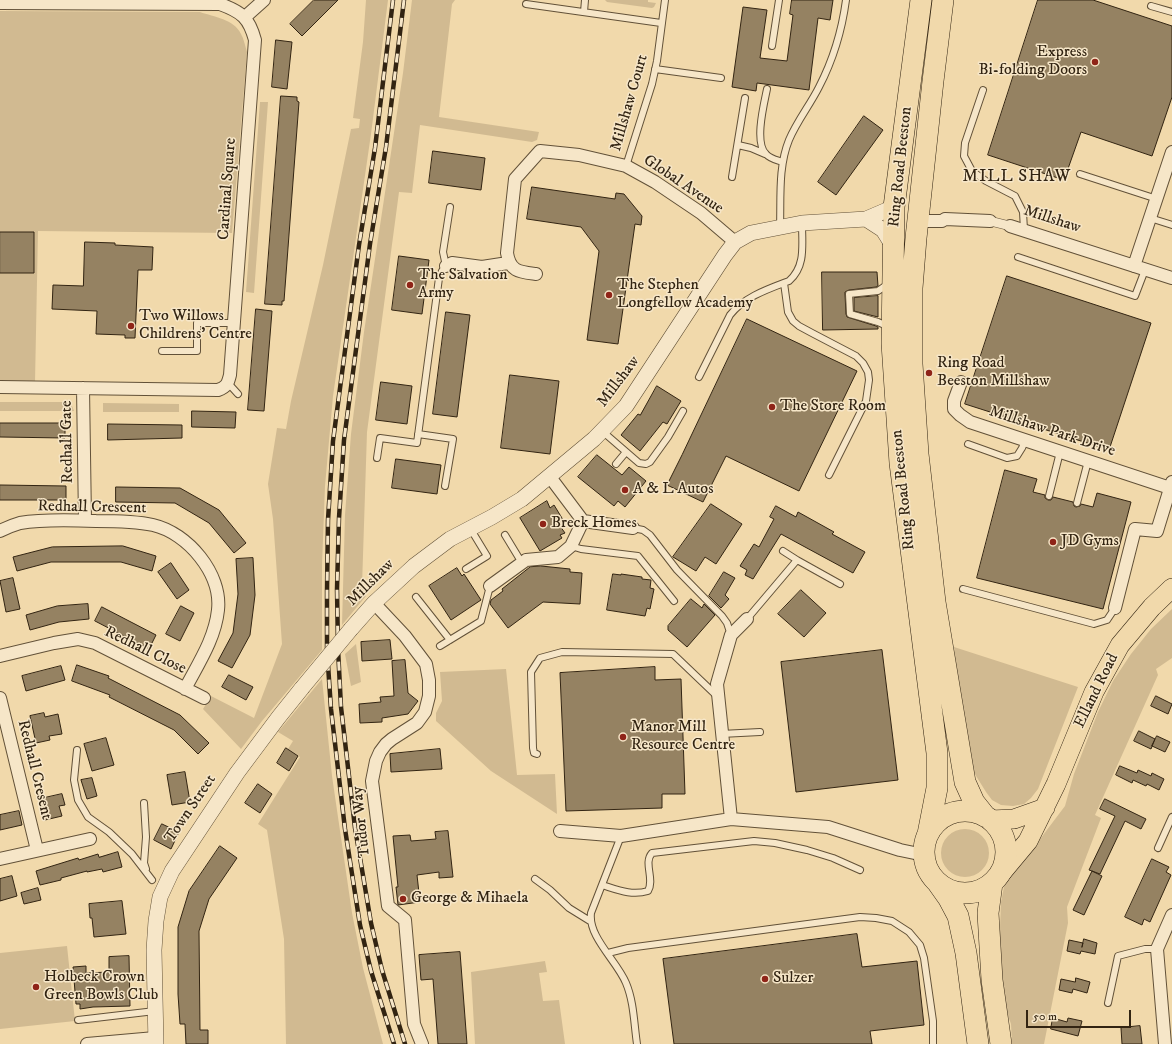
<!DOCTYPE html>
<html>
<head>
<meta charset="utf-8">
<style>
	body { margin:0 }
	#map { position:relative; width:1172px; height:1044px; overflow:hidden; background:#f1d9ab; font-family:"IM FELL DW Pica",serif }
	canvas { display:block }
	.scale { position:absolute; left:1026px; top:1010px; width:105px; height:18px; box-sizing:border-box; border:2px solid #322412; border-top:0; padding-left:5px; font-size:12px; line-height:14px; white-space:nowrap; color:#322412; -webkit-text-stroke:3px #f6e6c8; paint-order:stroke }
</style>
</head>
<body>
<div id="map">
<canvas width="1172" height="1044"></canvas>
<div class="scale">50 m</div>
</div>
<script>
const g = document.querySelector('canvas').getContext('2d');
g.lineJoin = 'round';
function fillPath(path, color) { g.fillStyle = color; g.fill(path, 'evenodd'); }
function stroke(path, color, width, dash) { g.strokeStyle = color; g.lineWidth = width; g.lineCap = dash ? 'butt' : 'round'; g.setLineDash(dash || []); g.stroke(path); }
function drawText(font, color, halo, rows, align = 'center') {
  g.font = font + ' "IM FELL DW Pica",serif'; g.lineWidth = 3; g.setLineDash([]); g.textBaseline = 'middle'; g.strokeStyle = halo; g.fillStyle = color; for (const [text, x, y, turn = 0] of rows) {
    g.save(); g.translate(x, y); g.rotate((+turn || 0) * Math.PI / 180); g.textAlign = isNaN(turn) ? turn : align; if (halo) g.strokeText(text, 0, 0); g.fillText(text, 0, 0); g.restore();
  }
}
const green = new Path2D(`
	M366,0H388L371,134L333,396L325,486L322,565V650L262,721L241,749L203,709L211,696L254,718L282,644L273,519L268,484L277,428L286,429L291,401L323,265L351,129L359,128L360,119L353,118L363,42Z
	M412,0H455L452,4L439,117L539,132L537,140L532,142L420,125L412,193L399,192L367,432L362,586L366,596L342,625L345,515L351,434L364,332L403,73Z
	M605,0H648V2L656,3L654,7L652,8L607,2Z
	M0,11L200,12C214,17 234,19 241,34C244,39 245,46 247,52L232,233L38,231L35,382L0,381Z
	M260,102H268L254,293L246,292Z
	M0,402H66L72,406L74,411H0Z
	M103,403L179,404V412H103Z
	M1172,609V658L1156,669L1158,675L1095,815L1101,818L1067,907L1068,923L1044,1044H1012L1011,1024L1004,1004L999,954L1001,902L1004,887L1010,873L1025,859L1065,806L1074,774L1098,712L1113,681L1131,654L1151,629Z
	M356,644L361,682L351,686L345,654Z
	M954,647L1078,687L1038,789L1031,798L1024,804L1013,806L1001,805L992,800L986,792L973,771L960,713Z
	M506,669L517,775L555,774L557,814L491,771L436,721V713L442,701L440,672Z
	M322,679L332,776L352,913L363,968L383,1044H286L284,939L267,830L258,824L300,757L288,749L293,741L278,732Z
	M941 853a24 24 0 1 1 48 0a24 24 0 1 1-48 0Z
	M67,946L75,1021L0,1029V953Z
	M545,961L547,972L539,973L543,1001L559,1000L565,1044H475L471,972Z`);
const building = new Path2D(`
	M314,0H338L302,36L290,24Z
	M792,0H833L830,20L818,18L809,90L757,83L756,91L732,87L743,7L767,10L760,58L787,61L793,15L790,14Z
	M1038,0H1093L1172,26V97L1152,156L1081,132L1064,180L988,155Z
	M276,40L292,42L287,89L272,87Z
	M281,96L297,97V101L299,102L284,301H282V305L265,304Z
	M864,116L883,130L836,195L818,182Z
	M433,151L485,158L481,190L429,183Z
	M532,187L615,199L616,193L624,194L642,216L641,225L635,224L618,344L587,340L599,251L581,227L527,219Z
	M0,232H34V273H0Z
	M85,242L115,243V245L153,247L152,270H138L135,338H125V335L96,334L97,311L52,309L53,285L83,286Z
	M399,256L429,260L422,314L392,310Z
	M822,272H877L878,286L876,287L849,290L845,292V294L846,314L847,317L876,326L878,327V329L823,330Z
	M1007,276L1151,323L1109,450L965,404Z
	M878,296V317L854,311V298Z
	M256,309L272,311L264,411L248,410Z
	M446,312L470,315L457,417L433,414Z
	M747,319L857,371L799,491L726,456L703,502L667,485L682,455Z
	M510,375L559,381L550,454L501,448Z
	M381,382L412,386L407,424L376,420Z
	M657,386L681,401L667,424L663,422L640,451L621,435L638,414L640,415Z
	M192,411L236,412L235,428L192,427Z
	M0,423H65V438L0,437Z
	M108,424L182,425V438L108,440Z
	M597,455L622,475L629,467L646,481L625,507L618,501L614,506L578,477Z
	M396,459L441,465L437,494L392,488Z
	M1005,470L1037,479L1033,492L1045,495V498L1048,500H1051L1053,497L1073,502L1074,506L1076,507L1080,506L1081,504L1093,507L1097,493L1131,502L1103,609L977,578Z
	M0,485L66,486V500H0Z
	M116,487L180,488L219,510L246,543L234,553L209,523L175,503L116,502Z
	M547,501L550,508L554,505L565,523L560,526L565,533L560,535L562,538L540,551L520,518Z
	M711,504L742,524L716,564L705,557L696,571L673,557Z
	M776,506L796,517L798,512L834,532L832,534L865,552L853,573L781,534L753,579L745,575L747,570L740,566L754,544L759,547L774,519L770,517Z
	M123,546L156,556L152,571L121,562H51L17,571L13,557L52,547Z
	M253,558L255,595L250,635L232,668L218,661L233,633L238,594L236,559Z
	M171,563L189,590L177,599L158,572Z
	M541,566L570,569V572L582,573L580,604L543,602L508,628L490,604L491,600L503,591L502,589L530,567Z
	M457,568L462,576L464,574L481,600L451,620L429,586Z
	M724,572L735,578L725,595L729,599L721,608L709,596Z
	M613,574L621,575V574L642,577V579L651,580L650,588L654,589L650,609L647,608L645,616L607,610Z
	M13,578L20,609L6,612L0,581Z
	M801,590L826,613L804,637L778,614Z
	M691,599L702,608L704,604L715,615L687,647L668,630V626Z
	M88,604L89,619L59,622L30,630L26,615L57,606Z
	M181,606L194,613L180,641L166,634Z
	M102,607L156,635L149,649L95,621Z
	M390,640L392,659L362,661L361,642Z
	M882,650L898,780L796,792L781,662Z
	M405,660L408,693L418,701L408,714L382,718V722L360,723L359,704L381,702L380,697L394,696L392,661Z
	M77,665L109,676L108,678L180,715L209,743L198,754L174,730L109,697L110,695L72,681Z
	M61,666L65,680L26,691L22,676Z
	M655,667V680L681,679L685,794H662V808L566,811L560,673Z
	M229,675L253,687L246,700L222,687Z
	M1156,696L1172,704L1168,714L1151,706Z
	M44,713L45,717L58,714L62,734L49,736L50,740L36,743L30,716Z
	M1139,731L1155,739L1151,749L1134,741Z
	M1157,736L1170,742L1165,752L1152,746Z
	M106,738L114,765L92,771L84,744Z
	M286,748L298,756L289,771L277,763Z
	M440,749L442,769L391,772L390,754Z
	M1120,766L1137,773L1138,770L1151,776L1152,773L1164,779L1159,790L1147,784L1146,786L1133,780L1132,783L1116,775Z
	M185,772L190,802L172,805L167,775Z
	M92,778L97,796L87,799L81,780Z
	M258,784L272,794L260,813L245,803Z
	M62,794L65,805L59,806L62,816L45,820L40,799Z
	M1105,799L1146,819L1141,829L1125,821L1100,874L1092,871L1102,876L1084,915L1073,910L1092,871L1089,870L1115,816L1100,809Z
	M19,811L22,825L0,830V815Z
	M162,824L179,832L171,849L154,840Z
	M448,831L453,877L439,878V872L417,875L420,902L398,905L396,887H398L393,836L410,835L411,841L436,839L435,832Z
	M220,846L237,858L209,899L199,931L200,1030H208V1044H186L185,1024H180L178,994V927L189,891Z
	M118,852L122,867L103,872L102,869L87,872V871L61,878V880L40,885L36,871L78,858L79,860L98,854L99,857Z
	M1152,859L1169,867L1166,872L1171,875L1150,922L1144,919L1142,925L1125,917Z
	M12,876L17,896L0,901V879Z
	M38,888L41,900L24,904L21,893Z
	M122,901L126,934L94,937L92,918H90L89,904Z
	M857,934L862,967L917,961L924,1025L870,1031L872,1044H674L663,959Z
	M1084,939L1097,943L1095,954L1081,951L1080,954L1067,951L1069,940L1083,943L1082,947Z
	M460,952L467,1044H438L433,979L421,980L419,955Z
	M129,956L130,1006L93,1007L80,1009V1004H76L73,967L86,966V973L109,972V957Z
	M1076,978L1090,982L1087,993L1073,989L1072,993L1059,990L1061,979L1075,982Z
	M1053,1018L1067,1022L1068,1018L1082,1021L1078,1036L1051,1029Z
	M1140,1026L1142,1044H1122L1121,1028Z`);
const service = new Path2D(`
	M526,4L661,23
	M1151,6L1172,12
	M584,12L585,0
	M772,46L779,0
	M655,69L721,78
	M767,89C764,104 754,143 766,154C770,159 777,160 783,162
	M983,90L965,143L964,156L972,171L986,181L1015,196L1023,212L1024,230
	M738,145L751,148L765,154
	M626,166L652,84L657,61L665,0
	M1080,174L1157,199
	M732,177L745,98
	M1150,218L1172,225
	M780,227C781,198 778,167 789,140C797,121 810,105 819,87C833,60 842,30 846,0
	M1018,257L1135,296L1145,270
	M784,283L788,312L793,321L799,326L812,333L856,356L863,363L868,372L869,380L866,401L829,475
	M888,284L878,291L849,294L850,314L878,322L889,327
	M162,351H197V323H234
	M699,377L730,315C744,297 768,289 789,281C806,266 802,245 802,223
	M228,383L238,394
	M602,431L639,463L646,464L650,462L668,437L683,411
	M418,434L453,439L445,486
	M968,444L1007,458L1017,456L1022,448L1025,441
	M377,458L380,438L417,443L439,278L442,271L446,266L443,252L450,207
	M616,464L626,452
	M1049,496L1060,452
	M1077,503L1088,461
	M633,528L643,530L650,535L677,570L722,616L727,623L731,635
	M505,535L522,563
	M571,546L581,549L638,556L674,601
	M783,551L797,560
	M466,569L487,556L470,528
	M963,589L1094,624L1107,620L1115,608
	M416,597L450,640
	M747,619L797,560L840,584
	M440,646L481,621L490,586
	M721,734L760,732
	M77,750L74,780L78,800L88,817L109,832L132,854L152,880
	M537,754L534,753L533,748L531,672L540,658L562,652L673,654L717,696
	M144,803L146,837L144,863L146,869
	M621,836L591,913C588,937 617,961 626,983C634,1002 634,1024 637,1044
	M1158,848L1172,817
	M535,879L550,890L569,908L590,921
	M602,885C618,890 632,896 648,891C655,879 643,863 652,853L754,841L775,843L807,850L833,858L860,870
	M608,953L628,948L860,917L876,918L892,921L909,932L920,945L924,958L933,1021V1044
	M1108,1003L1118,956L1145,949H1157
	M78,1020L155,1011`);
const pedestrian = new Path2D(`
	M990,221L1010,226`);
const minor = new Path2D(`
	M0,3L220,4C242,12 249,18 255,40L230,375C228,383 227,387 218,390L0,387
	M245,17L264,0
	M918,221H942L945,219L990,221
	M1010,226L1172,278
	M446,266L452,263L482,267L508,263
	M1134,266L1172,152
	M536,274C520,272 510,272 507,253L515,179L540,151L579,155L626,166L655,182L701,213L735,242
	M961,382L954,401V409L960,415L970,422L1170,488
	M83,388L85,520
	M550,477L583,521L633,528
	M0,531C6,528 13,525 20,523C43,519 72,520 96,521C115,521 135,521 153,525C188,533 222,574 218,610C215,639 198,664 185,689
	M490,586L526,560L558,557L571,546L583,521
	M374,603L405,636L426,664L429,680V696L425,712L417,723L392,739L386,744L380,752L376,761L372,781L388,906L405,920L414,1024L422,1044
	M1115,608L1135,529L1157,531L1172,482
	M0,656L54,643L78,639L95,643L204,698
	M0,698L37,850
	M731,819L717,684L731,635L747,619
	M560,831L621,836L731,819L828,827L900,850L924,855
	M0,859L90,839
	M87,1044L155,1038
	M1165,1044L1157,949L1172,915`);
const tertiary = new Path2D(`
	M866,219L883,230L893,246
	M351,629L374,603L414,566L450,539L492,517L522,499L594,439L626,406L725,255L735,242L751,233L802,223L866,219L894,207
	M156,1044L154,950L156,921L160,897L172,871L237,773L278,718L302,688`);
const primary = new Path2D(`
	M991,820L1014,819L1045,808
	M998,877L1028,841L1056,784L1094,692L1120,645L1152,607L1172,588`);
const trunk = new Path2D(`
	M921,0L894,207L892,343L900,463L937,753V788L928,834
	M943,0L933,81L916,238L912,288V364L918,454L935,602L965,782L974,802L986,817
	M924 852a41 41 0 1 1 82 0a41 41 0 1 1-82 0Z
	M937,882L949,899L958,916L966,953L978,1044
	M992,883L988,913L992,980L1001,1044`);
const rail = new Path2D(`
	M393,0L375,148L359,245L333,441L328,520L327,591V650L331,709L345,829L360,925L371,971L394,1044
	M404,0L386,147L370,244L344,440L339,518L337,589L338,649L341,707L355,828L371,923L382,970L405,1044`);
const tertiaryBridge = new Path2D(`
	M302,688L351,629`);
const markers = [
	[1095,62,4,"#8f2418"],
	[410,285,4,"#8f2418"],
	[609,295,4,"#8f2418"],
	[131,326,4,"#8f2418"],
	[929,373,4,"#8f2418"],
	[772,407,4,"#8f2418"],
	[625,490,4,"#8f2418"],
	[543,524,4,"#8f2418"],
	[1053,542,4,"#8f2418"],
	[623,737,4,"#8f2418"],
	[403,899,4,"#8f2418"],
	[765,979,4,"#8f2418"],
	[36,987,4,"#8f2418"]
];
const poiNames = [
	["Express",1087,53,"right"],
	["Bi-folding Doors",1087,71,"right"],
	["The Salvation",418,276],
	["Army",418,294],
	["The Stephen",617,286],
	["Longfellow Academy",617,304],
	["Two Willows",139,317],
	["Childrens' Centre",139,335],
	["Ring Road",937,364],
	["Beeston Millshaw",937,382],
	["The Store Room",780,407],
	["A & L Autos",633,490],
	["Breck Homes",551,524],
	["JD Gyms",1061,542],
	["Manor Mill",631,728],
	["Resource Centre",631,746],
	["George & Mihaela",411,899],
	["Holbeck Crown",44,978],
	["Green Bowls Club",44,996],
	["Sulzer",773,979]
];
const streetNames = [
	["Millshaw Court",630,103,-74],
	["Ring Road Beeston",901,167,-84],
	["Global Avenue",683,185,34],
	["Cardinal Square",228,189,-86],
	["Millshaw",1052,220,18],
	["Millshaw",619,382,-53],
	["Millshaw Park Drive",1052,432,18],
	["Redhall Gate",68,442,-91],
	["Ring Road Beeston",904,490,-96],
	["Redhall Crescent",92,508,1],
	["Millshaw",371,583,-45],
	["Redhall Close",145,651,26],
	["Elland Road",1097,691,-64],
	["Redhall Cresent",34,770,76],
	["Town Street",191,809,-56],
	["Tudor Way",362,822,-96]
];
const neighbourhoodNames = [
	["MILL SHAW",1017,177]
];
fillPath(green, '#d1ba91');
fillPath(building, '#958262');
stroke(building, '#322412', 1);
stroke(service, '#625138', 8);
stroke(pedestrian, '#625138', 10);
stroke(minor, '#625138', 14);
stroke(tertiary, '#625138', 16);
stroke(primary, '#322412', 20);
stroke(trunk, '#322412', 22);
stroke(service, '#f6e6c8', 6);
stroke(pedestrian, '#f6e6c8', 9);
stroke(minor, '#f6e6c8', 12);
stroke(tertiary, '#f6e6c8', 15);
stroke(primary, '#f1d9ab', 19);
stroke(trunk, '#f1d9ab', 21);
stroke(rail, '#322412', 4.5);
stroke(rail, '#f6e6c8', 3, [9]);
stroke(tertiaryBridge, '#625138', 16, []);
stroke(tertiaryBridge, '#f6e6c8', 15);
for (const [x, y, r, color] of markers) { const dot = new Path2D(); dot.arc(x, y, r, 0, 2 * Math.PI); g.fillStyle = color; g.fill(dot); stroke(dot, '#f6e6c8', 1.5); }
drawText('16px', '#322412', '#f6e6c8', poiNames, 'left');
drawText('16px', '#322412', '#f6e6c8', streetNames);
g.letterSpacing = '1px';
drawText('17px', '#322412', '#f6e6c8', neighbourhoodNames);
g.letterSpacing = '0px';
</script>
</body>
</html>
